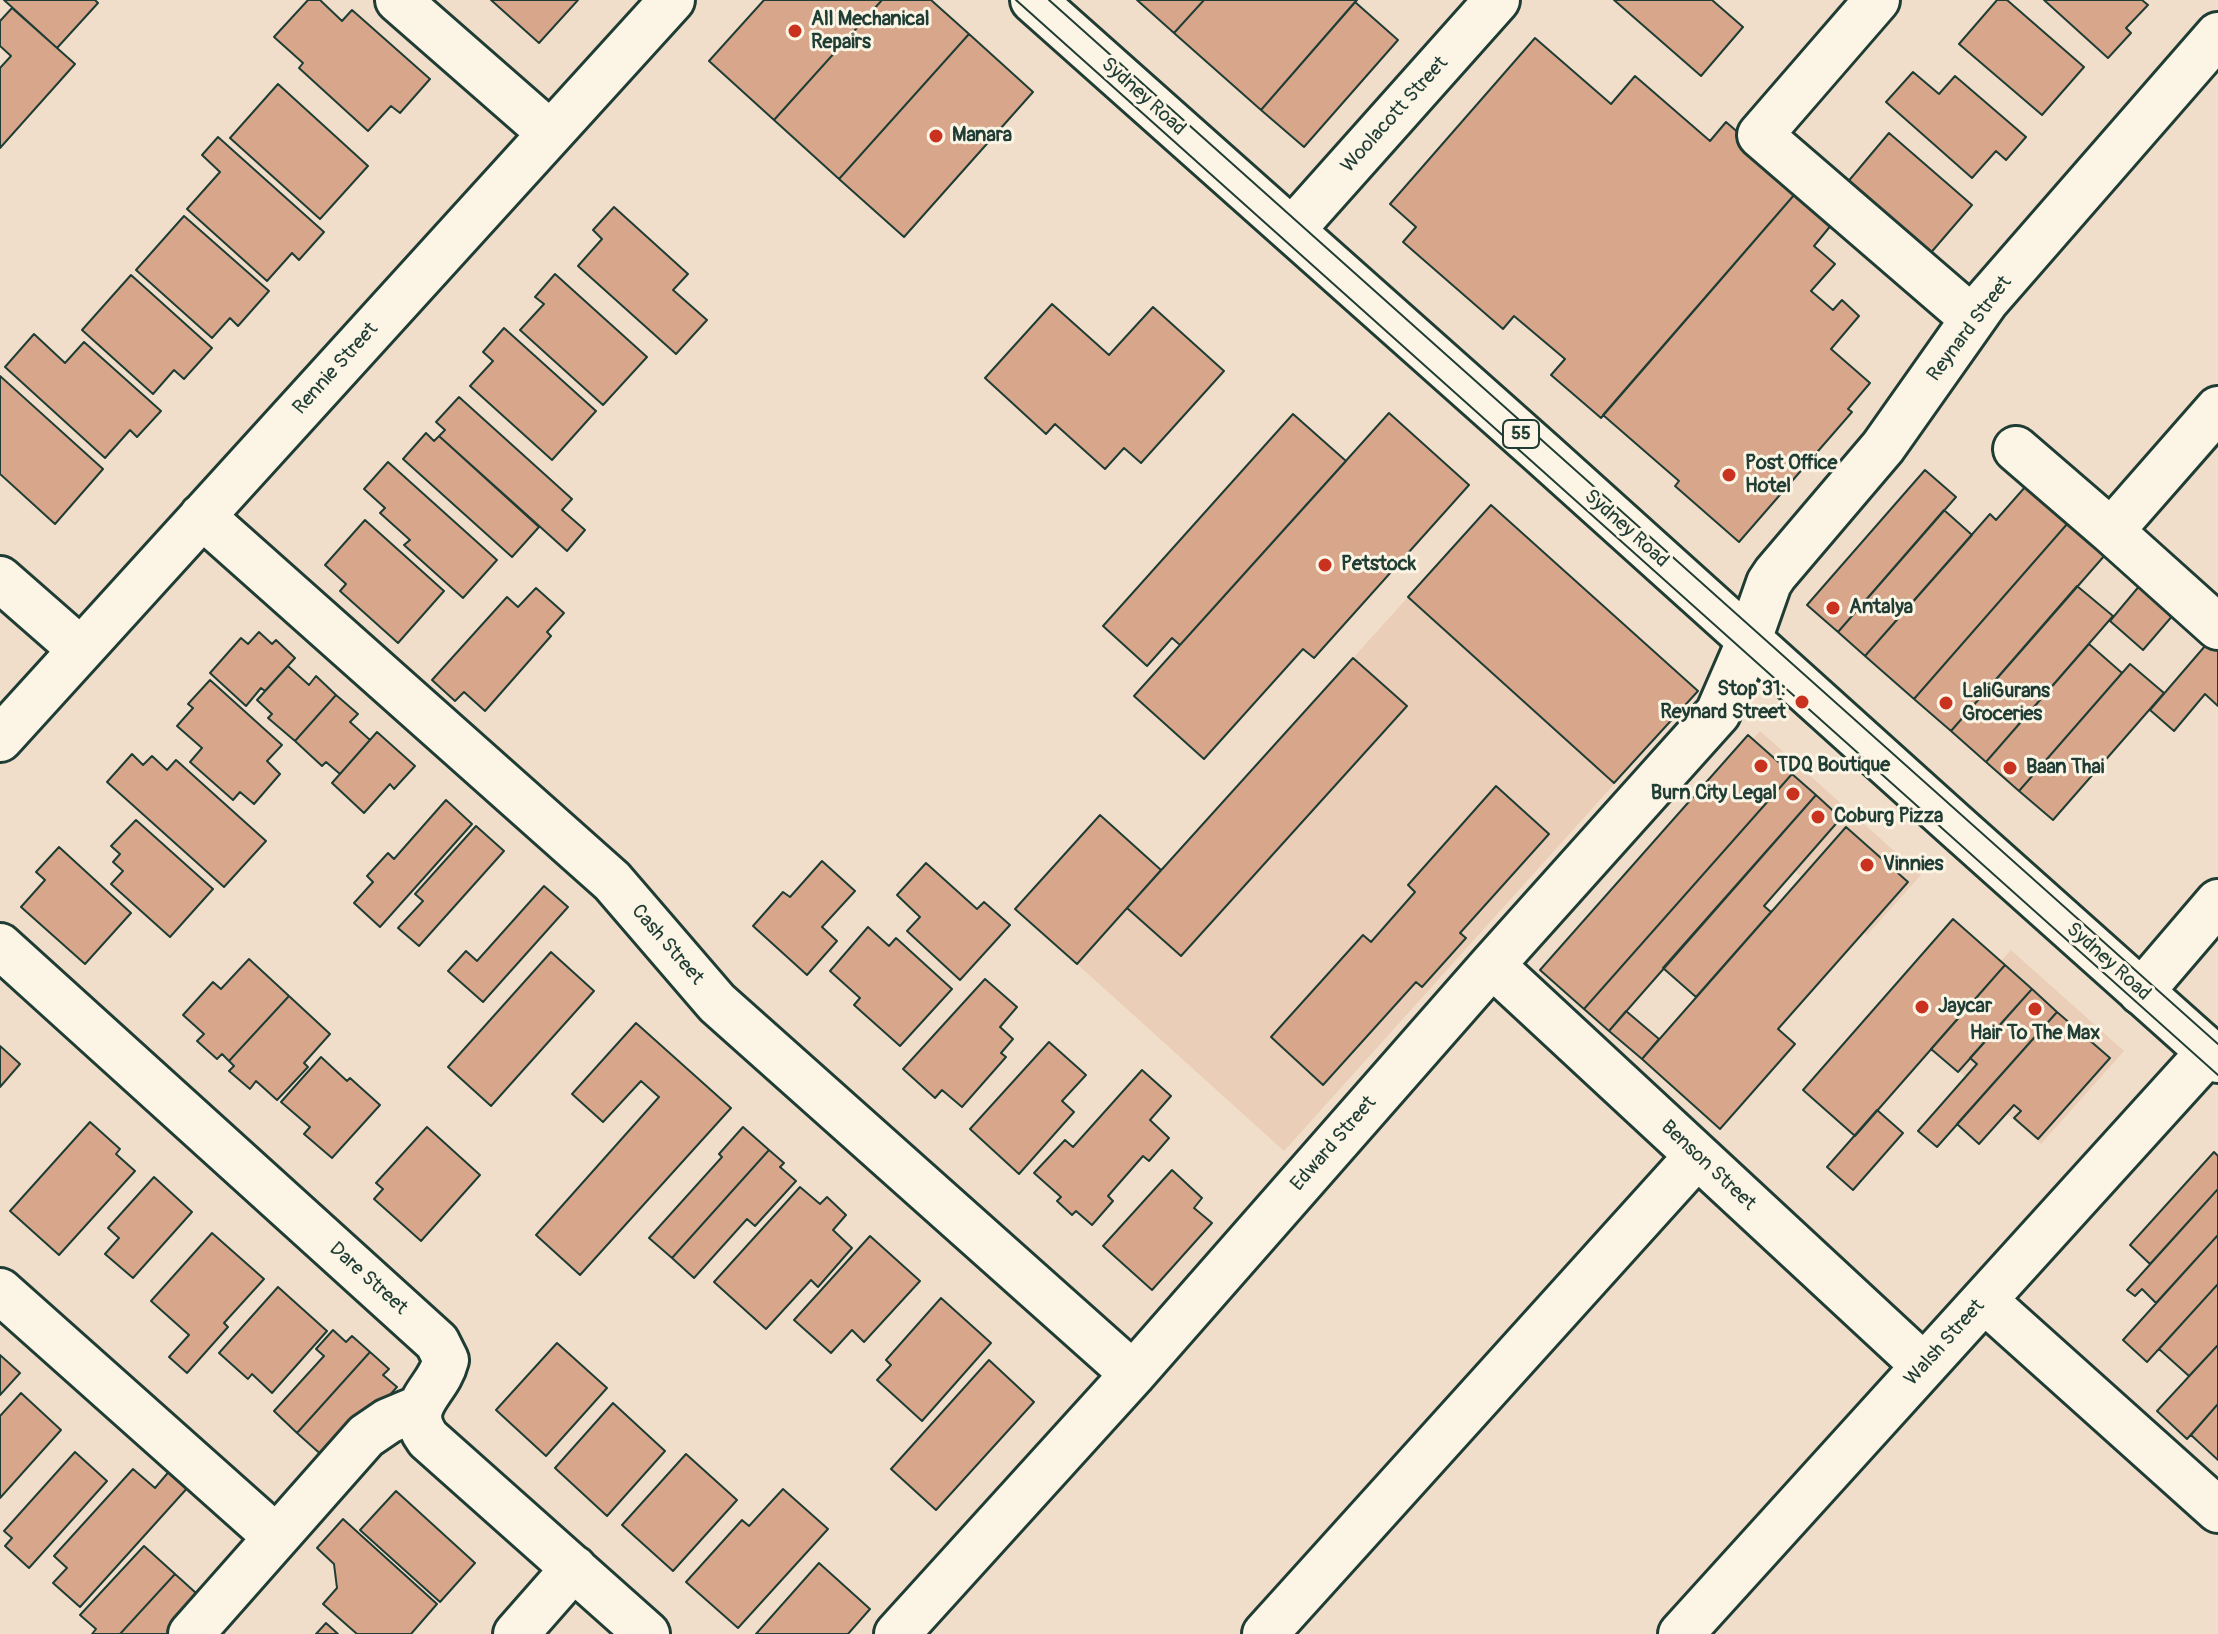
<!DOCTYPE html>
<html>
<head>
<meta charset="utf-8">
<style>
	body { margin:0 }
	canvas { display:block; background:#f1deca }
</style>
</head>
<body>
<canvas width="2218" height="1634"></canvas>
<script>
const g = document.querySelector('canvas').getContext('2d');
g.lineJoin = 'round';
function fillPath(path, color) { g.fillStyle = color; g.fill(path, 'evenodd'); }
function stroke(path, color, width, dash) { g.strokeStyle = color; g.lineWidth = width; g.lineCap = dash ? 'butt' : 'round'; g.setLineDash(dash || []); g.stroke(path); }
function drawText(font, color, halo, rows, align = 'center') {
  g.font = font + ' Pangolin,sans-serif'; g.lineWidth = 6; g.setLineDash([]); g.textBaseline = 'middle'; g.strokeStyle = halo; g.fillStyle = color; for (const [text, x, y, turn = 0] of rows) {
    g.save(); g.translate(x, y); g.rotate((+turn || 0) * Math.PI / 180); g.textAlign = isNaN(turn) ? turn : align; if (halo) g.strokeText(text, 0, 0); g.fillText(text, 0, 0); g.restore();
  }
}
const built = new Path2D(`
	M1491,505L1698,691L1284,1151L1077,964Z
	M1760,731L1921,875L1867,935L1706,792Z
	M2011,950L2124,1051L2041,1144L1927,1043Z`);
const building = new Path2D(`
	M4,0H95L98,3L57,48Z
	M308,0H320L342,21L352,10L430,79L400,113L391,106L368,131L299,68L303,63L274,37Z
	M491,0H578L539,43Z
	M764,0H882L774,120L709,61Z
	M882,0H931L969,34L839,179L774,120Z
	M1137,0H1204L1174,33Z
	M1204,0H1357L1261,110L1174,33Z
	M1614,0H1712L1743,27L1701,76Z
	M1997,0H2007L2084,67L2042,115L1959,44Z
	M2044,0H2142L2148,5L2126,28L2131,33L2108,58Z
	M1355,2L1398,40L1304,147L1261,110Z
	M12,8L75,64L0,148V68L11,56L0,46V21Z
	M969,34L1033,92L904,237L839,179Z
	M1535,38L1611,104L1635,76L1710,141L1726,122L1801,187L1601,418L1551,375L1565,359L1514,316L1503,329L1403,242L1416,227L1390,204Z
	M1913,72L1939,94L1955,76L2026,137L2006,160L1996,151L1972,178L1886,102Z
	M278,84L368,166L320,219L230,138Z
	M1889,133L1972,205L1928,256L1846,184Z
	M218,137L324,232L299,260L292,253L267,281L187,209L220,172L202,155Z
	M1801,187L1837,218L1814,246L1835,264L1811,291L1833,310L1842,300L1859,316L1831,349L1870,383L1848,409L1852,412L1739,542L1675,486L1679,481L1603,415Z
	M614,207L688,274L673,290L707,320L676,354L578,266L602,239L593,230Z
	M184,216L269,291L238,326L230,318L212,338L136,270Z
	M555,274L647,357L603,405L520,330L544,304L535,297Z
	M131,275L212,348L184,379L174,370L153,394L82,330Z
	M1052,304L1109,355L1153,307L1224,371L1141,463L1124,448L1105,469L1055,424L1046,434L985,378Z
	M504,328L596,411L552,460L470,386L493,361L483,352Z
	M34,334L65,363L84,342L161,411L137,437L130,430L105,458L5,367Z
	M0,376L103,469L55,524L0,474Z
	M459,397L572,499L562,510L585,530L567,551L439,436L445,430L436,422Z
	M1389,413L1469,485L1314,658L1303,649L1204,759L1134,696Z
	M1293,414L1346,461L1180,645L1172,638L1147,666L1103,626Z
	M426,433L434,441L439,436L539,527L512,557L403,459Z
	M388,462L497,560L463,598L404,545L410,540L380,513L385,508L364,489Z
	M1925,470L1956,497L1838,632L1807,605Z
	M2033,478L2075,515L1914,699L1865,656L1990,514L1996,520Z
	M1491,505L1698,691L1614,783L1408,597Z
	M1944,510L1972,535L1865,656L1838,632Z
	M2075,515L2112,547L1951,731L1914,699Z
	M365,520L444,591L398,643L340,591L346,584L325,565Z
	M2146,578L2180,607L2143,650L2110,621Z
	M2077,586L2113,616L1986,762L1951,731Z
	M536,588L564,613L547,632L551,636L485,711L464,692L455,701L432,680L507,597L518,607Z
	M259,632L272,644L276,640L295,658L265,691L261,688L246,706L210,673L241,638L248,644Z
	M2211,639L2218,645V706L2205,694L2174,731L2150,710Z
	M2089,644L2122,673L2019,791L1986,762Z
	M1353,658L1407,706L1181,956L1127,908Z
	M2130,664L2164,693L2053,820L2019,791Z
	M288,666L309,685L316,676L336,695L295,741L268,718L272,714L257,700Z
	M210,680L282,745L267,761L280,774L254,804L240,792L233,800L190,762L202,748L177,726L193,708L188,704Z
	M336,695L358,714L350,722L370,740L340,774L326,762L322,766L295,741Z
	M377,732L415,766L394,789L390,784L364,813L332,783Z
	M1748,735L1792,774L1584,1009L1540,970Z
	M132,754L143,765L152,756L167,770L176,760L266,841L224,887L107,782Z
	M1792,774L1816,795L1609,1031L1584,1009Z
	M1496,786L1549,834L1460,933L1466,938L1422,987L1416,982L1323,1085L1271,1037L1363,935L1371,942L1415,892L1408,885Z
	M1816,795L1841,818L1764,906L1771,912L1696,997L1663,968Z
	M446,800L472,824L380,927L354,903L373,882L367,876L388,853L394,859Z
	M1100,815L1161,870L1077,964L1015,909Z
	M136,820L213,889L170,937L111,884L123,871L113,862L120,854L111,846Z
	M476,826L504,851L419,946L398,928L423,901L415,894Z
	M1846,827L1908,882L1778,1029L1795,1044L1720,1129L1642,1059Z
	M59,847L131,913L85,964L21,907L45,880L36,872Z
	M822,861L855,891L822,927L837,941L807,975L753,926L783,892L790,897Z
	M926,863L977,909L984,902L1010,925L960,980L907,931L920,917L897,895Z
	M544,886L568,907L483,1002L448,971L466,951L477,961Z
	M1953,919L2005,965L1855,1136L1803,1090Z
	M868,927L889,946L896,938L952,989L900,1046L854,1005L860,998L830,971Z
	M551,952L594,991L491,1106L448,1067Z
	M249,959L289,996L229,1061L222,1054L217,1059L197,1041L204,1034L183,1015L213,982L221,989Z
	M2005,965L2032,989L1958,1072L1931,1049Z
	M985,979L1017,1007L1000,1027L1013,1039L1001,1053L1006,1057L962,1107L942,1090L935,1098L903,1069Z
	M2032,989L2057,1012L1937,1147L1918,1131L1977,1064L1970,1058Z
	M289,996L330,1034L304,1063L308,1067L277,1100L256,1081L250,1089L229,1071L234,1066L229,1061Z
	M1626,1011L1659,1039L1642,1059L1609,1031Z
	M2057,1012L2110,1058L2038,1139L2014,1118L2021,1111L2014,1105L1979,1144L1957,1124Z
	M636,1023L731,1108L580,1275L536,1235L659,1097L641,1081L603,1122L572,1094Z
	M1049,1042L1086,1075L1062,1101L1074,1112L1019,1174L970,1129Z
	M0,1046L20,1064L0,1087Z
	M321,1057L347,1081L350,1078L380,1105L332,1158L304,1134L310,1127L281,1102Z
	M1142,1070L1171,1096L1150,1120L1169,1138L1149,1161L1143,1156L1108,1196L1113,1201L1092,1225L1076,1211L1072,1215L1057,1201L1061,1197L1034,1173L1065,1140L1073,1147Z
	M1877,1110L1903,1133L1853,1190L1827,1167Z
	M90,1122L120,1149L116,1154L135,1171L59,1255L10,1211Z
	M427,1127L480,1175L421,1241L374,1199L383,1189L376,1183Z
	M743,1127L769,1150L672,1258L649,1238L722,1157L719,1154Z
	M769,1150L784,1163L780,1167L796,1181L755,1226L747,1219L694,1278L672,1258Z
	M2214,1152L2218,1156V1189L2150,1264L2130,1245Z
	M1172,1170L1202,1198L1194,1208L1212,1223L1152,1290L1103,1246Z
	M154,1177L192,1212L133,1278L105,1254L119,1238L108,1228Z
	M800,1187L820,1204L827,1197L846,1215L833,1230L852,1248L818,1287L811,1280L766,1329L714,1282Z
	M2218,1189V1235L2156,1303L2142,1289L2135,1296L2127,1290Z
	M212,1233L264,1279L224,1323L228,1327L187,1373L169,1357L189,1335L151,1301Z
	M2218,1235V1284L2147,1362L2123,1340Z
	M870,1236L920,1281L864,1342L852,1330L831,1353L794,1320Z
	M2218,1284V1345L2189,1376L2159,1349Z
	M278,1287L327,1331L272,1393L252,1374L248,1379L219,1353Z
	M941,1298L991,1343L922,1421L877,1380L891,1365L886,1360Z
	M333,1330L346,1342L352,1336L370,1352L297,1433L274,1411L324,1356L316,1349Z
	M557,1343L607,1388L546,1456L496,1410Z
	M2218,1345V1404L2187,1439L2157,1411Z
	M370,1352L389,1369L383,1375L397,1387L346,1444L325,1458L297,1433Z
	M0,1355L20,1373L0,1395Z
	M989,1360L1034,1402L936,1510L891,1469Z
	M21,1393L61,1430L0,1498V1416Z
	M613,1403L665,1451L607,1516L555,1468Z
	M2218,1404V1460L2191,1435Z
	M75,1452L107,1481L29,1568L5,1546L12,1538L4,1531Z
	M686,1454L737,1500L673,1571L622,1525Z
	M172,1468L190,1485L80,1607L53,1583L67,1568L54,1556L133,1469L155,1488Z
	M783,1489L828,1529L738,1628L686,1582L742,1520L749,1526Z
	M396,1491L475,1563L440,1602L360,1530Z
	M343,1519L437,1604L411,1634H357L323,1604L337,1588L334,1564L317,1548Z
	M144,1546L175,1574L120,1634H92L96,1629L80,1615Z
	M819,1563L870,1609L848,1634H756Z
	M175,1574L207,1603L178,1634H120Z
	M326,1623L338,1634H316Z`);
const minor = new Path2D(`
	M398,0L550,133
	M1877,0L1760,135L1972,318
	M1292,230L1497,0
	M2218,409L2111,531L2218,627
	M2016,449L2111,531
	M202,516L612,881L717,1003L1133,1374
	M0,579L81,650
	M0,739L672,0
	M0,946L437,1342L446,1360C438,1392 403,1405 428,1439L647,1634
	M1492,965L1924,1366
	M2141,992L2218,902
	M0,1291L276,1537
	M1984,1300L2218,1510
	M191,1634L366,1436L388,1421L419,1408
	M516,1634L574,1568
	M897,1634L1133,1374L1492,965L1718,713L1745,651L1769,583L1775,574L1883,447L1986,301L2218,35
	M1265,1634L1697,1156
	M1681,1634L2209,1052`);
const highway = new Path2D(`
	M1033,0L1542,453L1956,826L2218,1060`);
const tram = new Path2D(`
	M1016,0L2218,1075
	M1049,0L2218,1044`);
const markers = [
	[795,31,8,"#c8321e"],
	[936,136,8,"#c8321e"],
	[1729,475,8,"#c8321e"],
	[1325,565,8,"#c8321e"],
	[1833,608,8,"#c8321e"],
	[1802,702,8,"#c8321e"],
	[1946,703,8,"#c8321e"],
	[1761,766,8,"#c8321e"],
	[2010,768,8,"#c8321e"],
	[1793,794,8,"#c8321e"],
	[1818,817,8,"#c8321e"],
	[1867,865,8,"#c8321e"],
	[1922,1007,8,"#c8321e"],
	[2035,1009,8,"#c8321e"]
];
const shields = [
	[1521,434,36]
];
const shieldNames = [
	["55",1521,434]
];
const poiNames = [
	["All Mechanical",811,20],
	["Repairs",811,43],
	["Manara",952,136],
	["Post Office",1745,464],
	["Hotel",1745,487],
	["Petstock",1341,565],
	["Antalya",1849,608],
	["Stop 31:",1786,690,"right"],
	["Reynard Street",1786,713,"right"],
	["LaliGurans",1962,692],
	["Groceries",1962,715],
	["TDQ Boutique",1777,766],
	["Baan Thai",2026,768],
	["Burn City Legal",1777,794,"right"],
	["Coburg Pizza",1834,817],
	["Vinnies",1883,865],
	["Jaycar",1938,1007],
	["Hair To The Max",2035,1034,"center"]
];
const streetNames = [
	["Sydney Road",1143,97,42],
	["Woolacott Street",1395,115,-48],
	["Reynard Street",1970,329,-53],
	["Rennie Street",336,369,-48],
	["Sydney Road",1626,529,42],
	["Cash Street",667,945,49],
	["Sydney Road",2108,962,42],
	["Edward Street",1334,1144,-49],
	["Benson Street",1708,1166,43],
	["Dare Street",368,1279,42],
	["Walsh Street",1945,1343,-48]
];
fillPath(built, '#eaceb7');
fillPath(building, '#d8a78b');
stroke(building, '#1f3d34', 2);
stroke(minor, '#1f3d34', 50);
stroke(highway, '#1f3d34', 50);
stroke(minor, '#fcf5e5', 44);
stroke(highway, '#fcf5e5', 44);
stroke(tram, '#1f3d34', 2);
for (const [x, y, r, color] of markers) { const dot = new Path2D(); dot.arc(x, y, r, 0, 2 * Math.PI); g.fillStyle = color; g.fill(dot); stroke(dot, '#fcf5e5', 3); }
for (const [x, y, w] of shields) { const box = new Path2D(); box.roundRect(x - w / 2, y - 14, w, 28, 6); g.fillStyle = '#fcf5e5'; g.fill(box); stroke(box, '#1f3d34', 2); }
drawText('bold 18px', '#1f3d34', null, shieldNames);
drawText('bold 20px', '#1f3d34', '#fcf5e5', poiNames, 'left');
drawText('20px', '#1f3d34', '#fcf5e5', streetNames);
</script>
</body>
</html>
